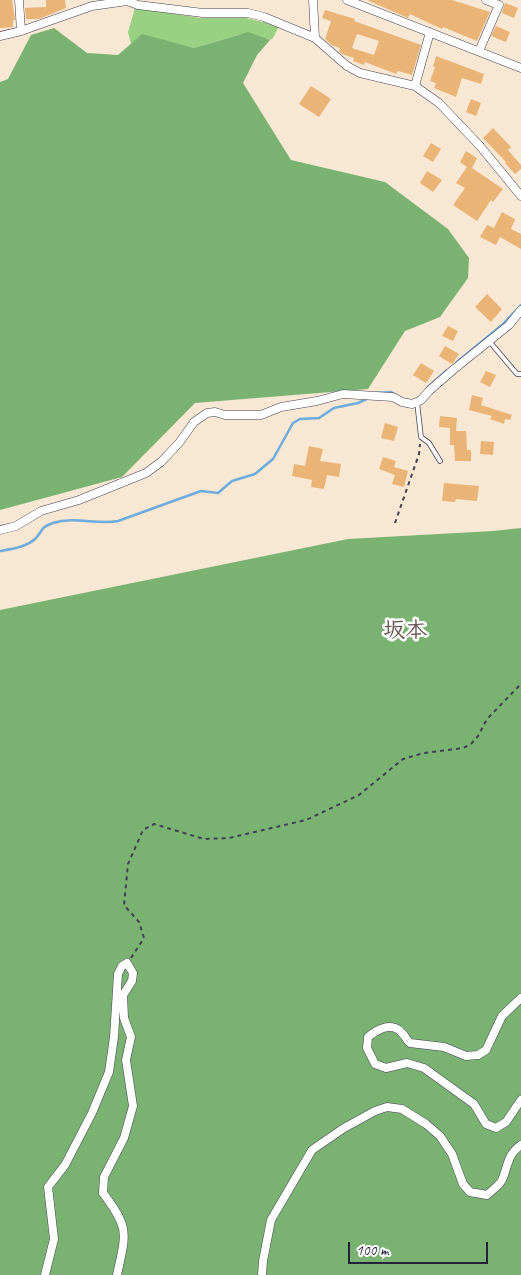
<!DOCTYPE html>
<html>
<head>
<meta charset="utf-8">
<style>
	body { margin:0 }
	#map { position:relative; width:521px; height:1275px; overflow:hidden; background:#f7e7d3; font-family:Caveat,sans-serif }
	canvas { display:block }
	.scale { position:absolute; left:348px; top:1242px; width:140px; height:22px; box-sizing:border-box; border:2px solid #22223b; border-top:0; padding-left:6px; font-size:15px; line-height:18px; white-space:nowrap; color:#22223b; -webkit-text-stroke:4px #fff; paint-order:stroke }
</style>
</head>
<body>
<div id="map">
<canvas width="521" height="1275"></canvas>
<div class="scale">100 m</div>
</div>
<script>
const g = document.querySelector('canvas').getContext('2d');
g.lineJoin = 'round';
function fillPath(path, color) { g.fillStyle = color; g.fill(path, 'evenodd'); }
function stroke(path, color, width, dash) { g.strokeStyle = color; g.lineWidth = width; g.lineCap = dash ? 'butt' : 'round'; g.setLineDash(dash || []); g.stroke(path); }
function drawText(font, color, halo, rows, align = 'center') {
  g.font = font + ' Caveat,"Klee One",sans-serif'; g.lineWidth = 5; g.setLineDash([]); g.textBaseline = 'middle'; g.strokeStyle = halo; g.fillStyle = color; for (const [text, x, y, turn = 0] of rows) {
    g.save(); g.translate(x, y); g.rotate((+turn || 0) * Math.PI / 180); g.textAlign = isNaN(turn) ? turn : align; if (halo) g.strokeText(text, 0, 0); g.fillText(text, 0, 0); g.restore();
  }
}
const green = new Path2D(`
	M135,8L201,18H246L279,26L273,38L270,40L241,34L194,48L141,36L131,44L128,32Z`);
const forest = new Path2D(`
	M54,28L87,53L118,55L142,34L194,48L248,32L270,40L257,55L243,83L291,160L385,182L448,229L469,258L468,278L440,317L405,331L368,389L195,403L122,477L0,510V82L8,79L31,35Z
	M521,528V1275H0V610L348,539L493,531Z`);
const stream = new Path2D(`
	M457,362L502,325L521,305
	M427,388L447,370
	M376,393L391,392L394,394
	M0,551C12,549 27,547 36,538C43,530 41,527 53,523C75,516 96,525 118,521L201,491L218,493L232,481L255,474L273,459L293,423L300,419L319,418L334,408L358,403L369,398`);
const building = new Path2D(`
	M0,0H12L15,20H13V27L0,28Z
	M46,0H65L66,8L39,19H26L25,8L46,7Z
	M367,0H452L490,12L477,41L443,27L442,29L410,14L408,18Z
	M505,3L518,8L514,18L502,13Z
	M325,10L355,19L354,21L385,32L421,45L412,75L398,71L396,74L365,62L364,65L353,61L354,58L342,54L339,51L340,48L332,45L325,39L331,21L322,18ZM357,34L379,41L374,55L352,48Z
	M496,26L510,32L506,42L491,36Z
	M436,56L484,74L481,84L462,78L456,97L434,88L436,83L430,81L435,67H433Z
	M311,86L331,99L319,117L299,104Z
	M471,99L481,103L476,116L466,112Z
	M493,128L511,147L508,150L521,165V169L515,174L505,163L506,162L483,138Z
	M431,143L441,149L433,162L423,156Z
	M466,151L477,158L472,168L503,189L493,202L491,200L477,221L453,205L465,188L456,183L467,167L460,162Z
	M427,171L442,180L433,192L420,183Z
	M502,212L515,219L511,229L521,234V249L500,237L496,245L480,237L487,225L494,228Z
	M487,294L502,309L491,322L475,307Z
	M448,326L458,331L453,341L442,336Z
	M445,346L459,354L452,364L439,356Z
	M421,363L434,371L426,383L413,375Z
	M486,371L496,375L490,387L480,382Z
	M472,395L483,398L481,405L512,415L510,420L505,419L504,424L490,419L492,416L469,410Z
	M440,416L457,418L456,431H466L467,450H471V461H455L454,445H450V428L439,427Z
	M385,423L398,427L394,441L381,438Z
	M481,441L494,442L493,455L480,454Z
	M309,446L323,449L320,461L341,464L339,477L327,475L324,489L311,487L312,480L292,476L294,464L305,466Z
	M383,457L396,461L394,467L408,471L404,487L392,484L395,475L379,469Z
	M444,483L479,486L477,501L456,499L455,502L442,501Z`);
const path = new Path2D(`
	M395,523L419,454L420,444
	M131,958L144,938L139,922L124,905L128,864L143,830L154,824L204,839L229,838L306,820L359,795L403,759L424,753L463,748L471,744L478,736L487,719L521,684`);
const lane = new Path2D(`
	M489,341L517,374H521
	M417,402L421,437L429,443L440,461`);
const street = new Path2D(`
	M19,0L21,31
	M313,0L315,38L347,66L360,73L415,86L439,103L480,146L521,196
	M347,0L521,68
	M0,36L21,31L92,6L127,1L138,5L203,13H248L264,17L315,38
	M479,51L499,5L486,0
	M415,86L430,32
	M0,530L16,526L41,511L79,500L146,473L161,462L179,443L194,422L207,413L215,412L225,415H261L281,407L317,401L343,394L393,397L402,402L412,404L417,402L421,400L430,390L453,370L509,325L521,310
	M521,998L502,1016L486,1050L478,1055L466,1056L444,1047L410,1043C407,1040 403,1033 399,1030C389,1023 376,1030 368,1037L367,1048L375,1064L386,1068L407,1063L424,1068L474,1104L486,1124L496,1128L506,1122L521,1100
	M45,1275L54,1239L48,1187L65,1165L92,1113L109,1072L114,1037L118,974L122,966L127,963L133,973L132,981L123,995L124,1018L131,1037L126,1060L133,1106L124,1138L104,1177L103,1193C130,1229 126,1233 117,1275
	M262,1275L263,1261L271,1220L312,1150L344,1128L375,1111L387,1107L402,1109L426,1124L440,1136L452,1154L463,1184L470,1192L487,1195C492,1190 499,1186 502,1180C508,1167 507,1154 521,1145`);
const quarterNames = [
	["坂本",405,631]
];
fillPath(green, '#99d183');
fillPath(forest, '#7ab371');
stroke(stream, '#6cacdf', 2.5);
fillPath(building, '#eab476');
stroke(lane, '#424052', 5.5);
stroke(street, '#424052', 9);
stroke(path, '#424052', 2, [4, 4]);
stroke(lane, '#fff', 4);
stroke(street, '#fff', 8);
drawText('bold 22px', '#685550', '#fff', quarterNames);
</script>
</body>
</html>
